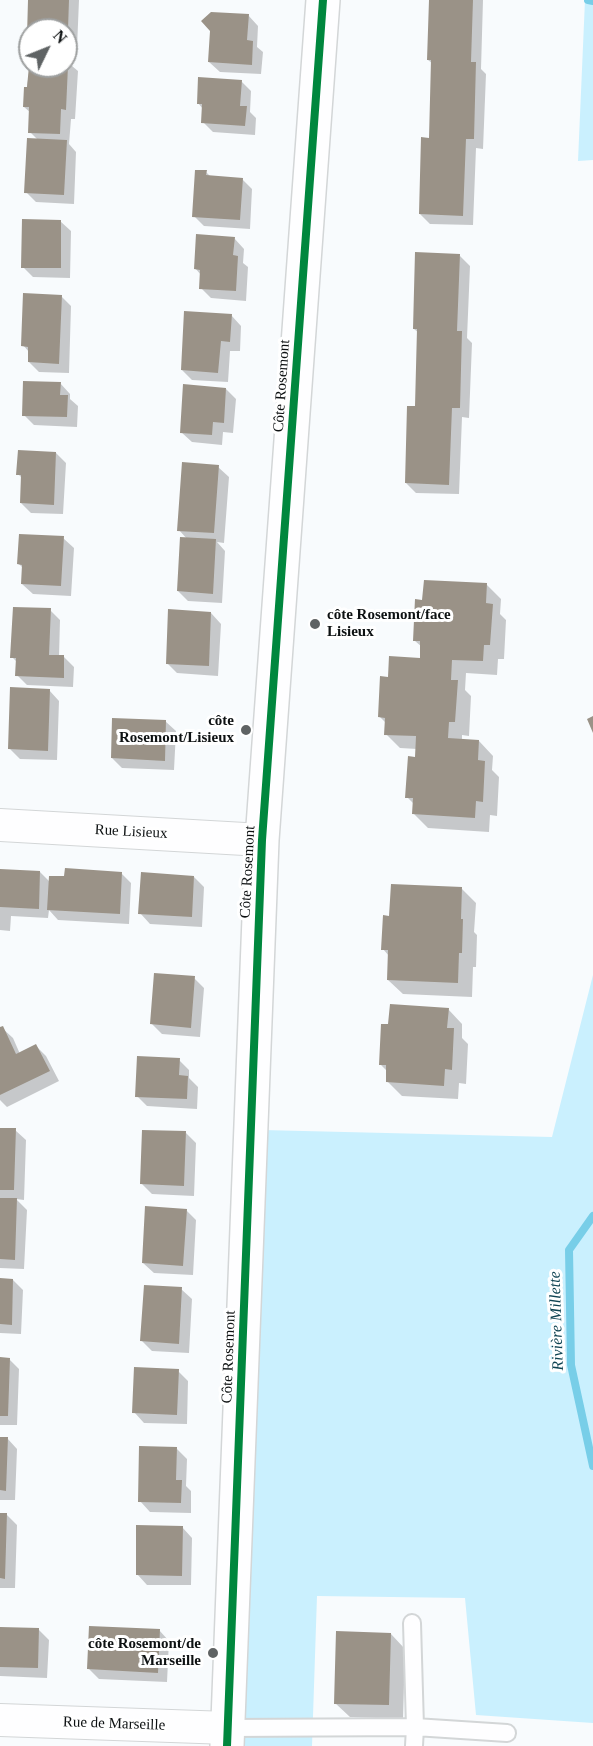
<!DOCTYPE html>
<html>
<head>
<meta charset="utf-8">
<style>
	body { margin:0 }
	#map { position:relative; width:593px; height:1746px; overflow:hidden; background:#f8fbfd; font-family:"Times New Roman",serif }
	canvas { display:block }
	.north { position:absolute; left:18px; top:18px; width:60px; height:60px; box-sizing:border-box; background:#fff; border:2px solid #9ea0a0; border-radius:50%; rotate:47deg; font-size:16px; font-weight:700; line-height:24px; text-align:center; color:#0d1112 }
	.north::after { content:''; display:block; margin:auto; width:21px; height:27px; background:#5f6364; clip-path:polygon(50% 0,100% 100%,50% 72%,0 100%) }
</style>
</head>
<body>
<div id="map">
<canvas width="593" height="1746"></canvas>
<div class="north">N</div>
</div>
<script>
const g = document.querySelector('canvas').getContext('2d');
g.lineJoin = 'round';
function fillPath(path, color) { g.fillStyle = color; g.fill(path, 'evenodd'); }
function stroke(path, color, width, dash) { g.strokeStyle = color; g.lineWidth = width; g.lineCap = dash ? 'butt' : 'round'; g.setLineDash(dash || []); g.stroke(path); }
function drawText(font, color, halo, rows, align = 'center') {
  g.font = font + ' "Times New Roman",serif'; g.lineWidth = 6; g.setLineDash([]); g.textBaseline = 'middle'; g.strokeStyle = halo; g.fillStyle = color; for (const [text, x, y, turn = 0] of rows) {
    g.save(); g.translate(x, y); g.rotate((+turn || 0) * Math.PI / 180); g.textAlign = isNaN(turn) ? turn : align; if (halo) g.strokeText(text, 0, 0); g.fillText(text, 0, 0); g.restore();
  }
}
const green = new Path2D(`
	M585,0H593V160L578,161Z
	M593,975V1723L476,1715L465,1598L317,1596L312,1746H237L262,1130L552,1137Z`);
const shadow = new Path2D(`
	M30,0H79L77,48L66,47V30H30V37L28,36Z
	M430,0H483L481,69L486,74L483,149L476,148L473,225L430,224L420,214L430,139L433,64L428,60Z
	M248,15L258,26L257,47L263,52L261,74L220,72L209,62Z
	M66,61L78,71L75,119H71L69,144L76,152L74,204L36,202L26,192L38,140L30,132L31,113L24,107L30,66H66Z
	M241,81L251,91L250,112L256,118L255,135L213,132L203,122V109L198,103Z
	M206,172L211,177L242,179L252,189L250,229L204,226L194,216Z
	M60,221L71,231L70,278L33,277L23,267Z
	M234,238L244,249L243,263L248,267L246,301L211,298L201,288V275L195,268Z
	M460,256L470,266L467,338L472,343L469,418L462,417L459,494L416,493L406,483L416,408L419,333L414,329Z
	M61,296L71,306L69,373L39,372L29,362V352L23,345Z
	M231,315L241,326L240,351H230L228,382L192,380L182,370Z
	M60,383L70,394V399L78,406L77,427L34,425L24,415Z
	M226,389L236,399L233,433L223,432L222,445L192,442L181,432Z
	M56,453L66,463L63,514L31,513L21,503L22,478L18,474Z
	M218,467L229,477L224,543L217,542L225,551L222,603L188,601L178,591L187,539L179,530Z
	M63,538L74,548L71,596L33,594L22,584L23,568L19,564Z
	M486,584L501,599L500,614L506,620L504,659H498L497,675L466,673L465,690L471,696L469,736L462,735V740L479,741L493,756L492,770L499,777L497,816L490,815L489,832L428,828L414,814V804L407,797L417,749L400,748L386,734L387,724L380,717L389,678L421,659L422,647L415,641L424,602Z
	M50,610L60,620L59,657H64L74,667L73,687L27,685L17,675V662L12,657Z
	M211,613L221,624L218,676L177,673L167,663Z
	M49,690L59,701L57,760L20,759L10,749Z
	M165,721L176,731L174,770L122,768L112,758Z
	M0,870L40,872L50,882L121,873L131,883L129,924L58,920L49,910L48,918L11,916L10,931L0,930Z
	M194,877L204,887L202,927L150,924L140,913Z
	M462,889L476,903L474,932L477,935L476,967H473L472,997L403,994L388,980L389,956L383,949L391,917Z
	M194,978L204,988L200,1037L162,1034L152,1024Z
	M448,1009L462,1024V1038L468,1044L466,1084L459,1083L458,1099L402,1096L387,1081L388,1072L381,1065Z
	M2,1028L13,1038L20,1054L36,1046L46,1056L59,1081L7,1107L0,1100V1029Z
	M179,1060L189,1070V1078L198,1087L197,1109L147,1106L137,1096Z
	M0,1129L15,1130L26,1140L24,1200L16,1199L27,1210L24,1269L0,1268Z
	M186,1133L196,1143L194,1196L152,1194L142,1184Z
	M186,1210L196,1220L193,1275L154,1273L143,1263Z
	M0,1280H13L23,1290L21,1334L0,1333Z
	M181,1289L192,1299L189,1353L152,1351L142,1341Z
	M0,1359H9L19,1369L17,1425H0Z
	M178,1371L188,1381L187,1424L144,1423L134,1412Z
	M0,1438H7L17,1449L15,1500H0Z
	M177,1449L187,1459L186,1486L191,1491V1513L150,1512L140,1501Z
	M0,1514H6L17,1525L15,1588H0Z
	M182,1527L192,1538L191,1585H147L137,1574Z
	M0,1628L39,1630L49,1640L47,1678L0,1676Z
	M159,1630L169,1641L167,1682L99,1679L89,1669Z
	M391,1634L405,1649L403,1719L350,1717L335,1703Z`);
const stream = new Path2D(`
	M588,0L593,1
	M593,1216L569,1250L571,1365L593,1466`);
const building = new Path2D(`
	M28,0H69L68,30H30V36H27Z
	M429,0H473L471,62H476L474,139H466L463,216L419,214L421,137L429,138L431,60H427Z
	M211,12L249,14L247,40L253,41L252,65L208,62L210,31L201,21Z
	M29,66H68L66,110L61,109L60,134L28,133L29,107H23L24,87H27Z
	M198,77L242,80L240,106H247L245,126L201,123L202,104H197Z
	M27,138L67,140L64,195L24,193Z
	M195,170H207L206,175L243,178L240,220L192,217Z
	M22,219L61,220V268H21Z
	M196,234L235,237L233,255L238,256L236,291L199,289L200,270L194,269Z
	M415,252L460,254L457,331H462L460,408H452L449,485L405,483L407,406H415L417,329H413Z
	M23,293L62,295L59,364L28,362V347L21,346Z
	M184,311L232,314L230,342L221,341L218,373L181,370Z
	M23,381L61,382L60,395H68L67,417L22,416Z
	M183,384L226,388L224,423L213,422L212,435L180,433Z
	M18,450L56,452L54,505L20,503L21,475H16Z
	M182,462L219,465L214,533L177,531Z
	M19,534L64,536L61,586L21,584L22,565L17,564Z
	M180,537L216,539L213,594L177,591Z
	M424,580L487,583L486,603L493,604L490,645H484L483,661L452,660L451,680H458L455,722H449L448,738L479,740L478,760L485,761L483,802L476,801L475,818L412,814L413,798H405L408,756L415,757L416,736L384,735L385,718L378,717L380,676L388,677L389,656L420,658V641H413L415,599L422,600Z
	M13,607L51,608L49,655H64V678L15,676L16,658H10Z
	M168,609L211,612L209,666L166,664Z
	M10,687L50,689L48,751L8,749Z
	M593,716V733L587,719Z
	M112,718L166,720L165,761L111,758Z
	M65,868L122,872L120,914L47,910L49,876H64Z
	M0,869L40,871L39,909L0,907Z
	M141,872L194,876L192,917L138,914Z
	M391,884L462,887L461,919H463L462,953H459L458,983L387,980L388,950H381L383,915L389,916Z
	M154,973L195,976L191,1028L150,1024Z
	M390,1004L449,1008L447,1028H454L452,1070L445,1069L444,1086L386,1082V1065H379L381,1024H388Z
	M3,1026L16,1054L36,1044L50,1071L0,1095V1027Z
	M137,1056L180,1058L179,1075L188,1076L187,1099L135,1097Z
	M0,1128H16L14,1190H0Z
	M142,1130L186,1131L184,1186L140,1184Z
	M0,1198H17L15,1260L0,1259Z
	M145,1206L187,1209L183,1266L142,1263Z
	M0,1278L13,1279L12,1325L0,1324Z
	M144,1285L182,1287L179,1344L140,1341Z
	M0,1357L10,1358L8,1416H0Z
	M134,1367L179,1369L177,1415L132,1413Z
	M0,1437H8L6,1491L0,1490Z
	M139,1446L177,1447L176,1480H182L181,1503L138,1502Z
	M0,1513H7L5,1579L0,1578Z
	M136,1525L183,1526L182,1576L136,1575Z
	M89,1626L160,1629L158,1673L87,1669Z
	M0,1627L39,1628L38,1668L0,1667Z
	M336,1631L391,1633L389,1705L334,1704Z`);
const lane = new Path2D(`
	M228,1728L415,1727L412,1623
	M414,1746L415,1727L507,1733`);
const street = new Path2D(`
	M0,825L262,840
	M0,1720L228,1728`);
const secondary = new Path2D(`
	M227,1746L262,840L323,0`);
const cycleway = new Path2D(`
	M227,1746L262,840L323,0`);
const markers = [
	[315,624,6,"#5f6364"],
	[246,730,6,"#5f6364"],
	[213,1653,6,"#5f6364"]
];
const streetNames = [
	["Côte Rosemont",282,386,-86],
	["Rue Lisieux",131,832,3],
	["Côte Rosemont",248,872,-87],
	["Côte Rosemont",229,1357,-88],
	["Rue de Marseille",114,1724,2]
];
const poiNames = [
	["côte Rosemont/face",327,615,"left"],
	["Lisieux",327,632,"left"],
	["côte",234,721],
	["Rosemont/Lisieux",234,738],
	["côte Rosemont/de",201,1644],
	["Marseille",201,1661]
];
const waterNames = [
	["Rivière Millette",557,1321,-92]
];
fillPath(green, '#caf0fe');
fillPath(shadow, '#0003');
stroke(stream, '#78cee8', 8);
fillPath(building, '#9a9287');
stroke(lane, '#d3d6d7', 20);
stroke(street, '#d3d6d7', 34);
stroke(secondary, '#d3d6d7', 36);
stroke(lane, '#fefeff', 16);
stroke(street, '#fefeff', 32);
stroke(secondary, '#fefeff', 33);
stroke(cycleway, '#00873e', 8);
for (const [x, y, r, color] of markers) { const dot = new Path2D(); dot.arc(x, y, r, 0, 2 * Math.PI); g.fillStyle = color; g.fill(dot); stroke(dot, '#fff', 2); }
drawText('15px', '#0d1112', '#fff', streetNames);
drawText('bold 15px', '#0d1112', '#fff', poiNames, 'right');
drawText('italic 16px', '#0e4352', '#fff', waterNames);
</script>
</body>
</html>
